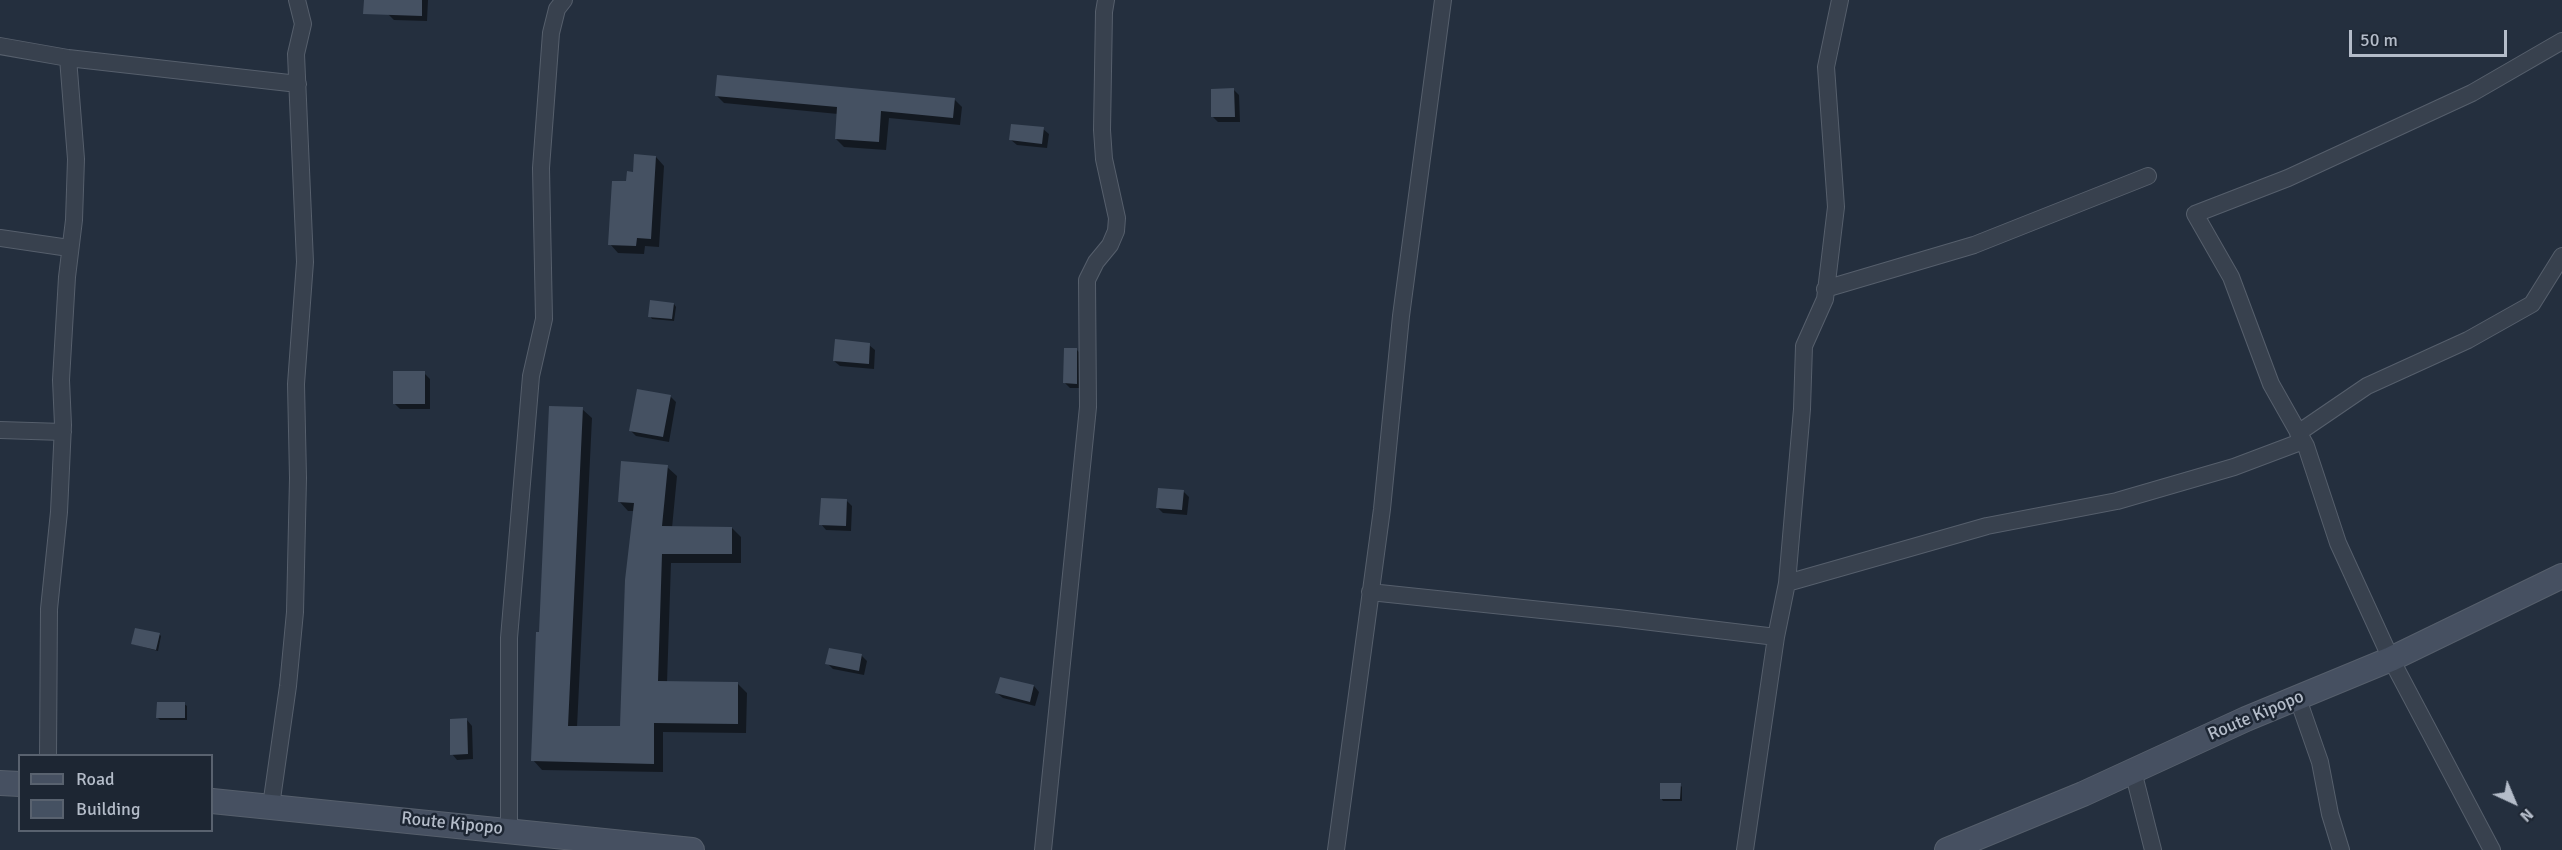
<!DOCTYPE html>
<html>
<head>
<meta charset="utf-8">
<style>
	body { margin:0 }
	#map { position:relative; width:2562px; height:850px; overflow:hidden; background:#242f3e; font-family:Signika,sans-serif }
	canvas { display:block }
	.legend { position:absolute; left:18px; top:754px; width:195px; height:78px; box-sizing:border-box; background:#1d2633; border:2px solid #59626f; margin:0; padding:8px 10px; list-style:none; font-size:18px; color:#b4bcc9 }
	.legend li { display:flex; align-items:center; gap:12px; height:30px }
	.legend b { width:30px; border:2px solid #59626f }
	.north { position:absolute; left:2484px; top:772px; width:60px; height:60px; -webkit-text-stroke:4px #1d2633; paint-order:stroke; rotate:136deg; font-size:16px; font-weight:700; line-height:24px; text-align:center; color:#b4bcc9 }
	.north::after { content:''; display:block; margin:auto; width:21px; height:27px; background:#b4bcc9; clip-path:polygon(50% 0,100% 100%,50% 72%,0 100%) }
	.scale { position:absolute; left:2349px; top:30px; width:158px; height:27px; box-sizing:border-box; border:3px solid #b4bcc9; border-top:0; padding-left:8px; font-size:18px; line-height:21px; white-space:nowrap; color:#b4bcc9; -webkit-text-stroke:4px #1d2633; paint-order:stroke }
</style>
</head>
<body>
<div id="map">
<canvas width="2562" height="850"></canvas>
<ul class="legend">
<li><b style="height:8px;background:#465061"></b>Road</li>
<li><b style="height:16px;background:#455162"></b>Building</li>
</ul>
<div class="north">N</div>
<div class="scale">50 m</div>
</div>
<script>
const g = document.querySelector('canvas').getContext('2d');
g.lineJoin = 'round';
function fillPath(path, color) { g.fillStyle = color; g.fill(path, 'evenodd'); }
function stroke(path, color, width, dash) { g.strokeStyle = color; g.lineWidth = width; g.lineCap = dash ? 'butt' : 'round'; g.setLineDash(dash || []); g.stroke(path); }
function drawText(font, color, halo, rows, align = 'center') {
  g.font = font + ' Signika,sans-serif'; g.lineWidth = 5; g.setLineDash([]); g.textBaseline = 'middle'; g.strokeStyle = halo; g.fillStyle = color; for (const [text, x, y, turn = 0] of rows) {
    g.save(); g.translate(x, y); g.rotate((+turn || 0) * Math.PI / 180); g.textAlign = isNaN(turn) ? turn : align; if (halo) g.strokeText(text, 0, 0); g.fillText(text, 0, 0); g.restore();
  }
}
const shadow = new Path2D(`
	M388,0H428L427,21L394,20L388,14Z
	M1234,90L1239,95L1240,122H1218L1213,117Z
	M716,95L954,99L962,107L960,125L889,118L886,150L844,147L836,139L838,114L724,103Z
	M1043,129L1049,134L1047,148L1017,145L1011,140Z
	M656,157L664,166L659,247L645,246L644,254L618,253L610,244L627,183L634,173Z
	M674,304L676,307L674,321L652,319L650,316Z
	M869,345L875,350L874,369L840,366L834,361Z
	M1076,349L1082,355V388H1070L1064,382Z
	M424,373L430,379V409H400L394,403Z
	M670,396L676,402L669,442L636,436L631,431Z
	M582,409L592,418L577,727L621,728L635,511H628L619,501L667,467L677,476L672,528H732L741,537V563H671L667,683L738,684L747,693L746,733L663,732V772L542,770L533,760L540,633Z
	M1183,491L1189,497L1187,515L1163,513L1158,508Z
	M846,500L852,506L851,531L826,530L821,524Z
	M159,634L161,636L158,651L133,644Z
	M861,655L867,661L864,675L833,669L827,663Z
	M1034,686L1039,692L1035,706L1003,698L997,693Z
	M184,704L187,706V720H160L158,718Z
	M467,720L472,726L473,759L457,760L452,754Z
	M1680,785L1682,787V801H1663L1661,798Z`);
const building = new Path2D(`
	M364,0H422V16L363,14Z
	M717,75L955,98L953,118L881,111L879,142L835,139L837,107L715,96Z
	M1234,88L1235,117H1211V89Z
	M1011,124L1044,127L1042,144L1009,140Z
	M634,154L656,156L651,239L637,238L636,246L608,245L612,181H626L627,171L633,172Z
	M650,300L674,303L672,319L648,317Z
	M835,339L870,343L869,364L833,361Z
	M1064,348H1077V384L1063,383Z
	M393,371H425V404H393Z
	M637,389L671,395L663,437L629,431Z
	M549,406L583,407L568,726H620L625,580L634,503L618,502L621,461L668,465L662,526L732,527V554H662L658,681L738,682V724L654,723V764L531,761L536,632H539Z
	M1158,488L1184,490L1182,510L1156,508Z
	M821,498L847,499L846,526L819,525Z
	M135,628L160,633L156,650L131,644Z
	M829,648L862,654L859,671L825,664Z
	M1000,677L1034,685L1030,702L995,693Z
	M157,702H185V718H156Z
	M467,718L468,754L450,755V719Z
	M1660,783H1681L1680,799H1660Z`);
const minor = new Path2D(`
	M0,46L68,58L298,84
	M0,238L69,248
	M1825,289L1974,245L2148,176
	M0,430L63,432
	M2298,433L2367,386L2468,340L2532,304L2562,256
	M1787,583L1987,526L2117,501L2234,467L2303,441
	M1370,592L1618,618L1776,637
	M2298,699L2320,762L2330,814L2341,850
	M48,756L49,609L59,512L63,425L61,380L67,277L74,220L76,159L68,58
	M2133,771L2153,850
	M271,806L288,686L295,612L298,478L296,384L305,262L296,54L303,24L297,0
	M509,830V638L531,376L544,319L541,168L551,33L557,9L564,0
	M1043,850L1088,407L1087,280L1096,262L1110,245L1116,231L1117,218L1104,159L1102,130L1104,12L1106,0
	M1336,850L1382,509L1401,316L1443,0
	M1745,850L1776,637L1787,583L1802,409L1804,346L1825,299L1836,207L1826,67L1840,0
	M2492,850L2391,659L2338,543L2306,446L2271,384L2231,277L2195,214L2288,178L2472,93L2562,41`);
const secondary = new Path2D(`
	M0,783L20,784
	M212,801L692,850
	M1947,850L2083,794L2246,719L2391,659L2562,576`);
const streetNames = [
	["Route Kipopo",2256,716,-23],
	["Route Kipopo",452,824,6]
];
fillPath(shadow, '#0007');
fillPath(building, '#455162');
stroke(minor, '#565f6c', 18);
stroke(secondary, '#565f6c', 26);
stroke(minor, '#38414e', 16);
stroke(secondary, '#465061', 24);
drawText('18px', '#b4bcc9', '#1d2633', streetNames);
</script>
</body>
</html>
